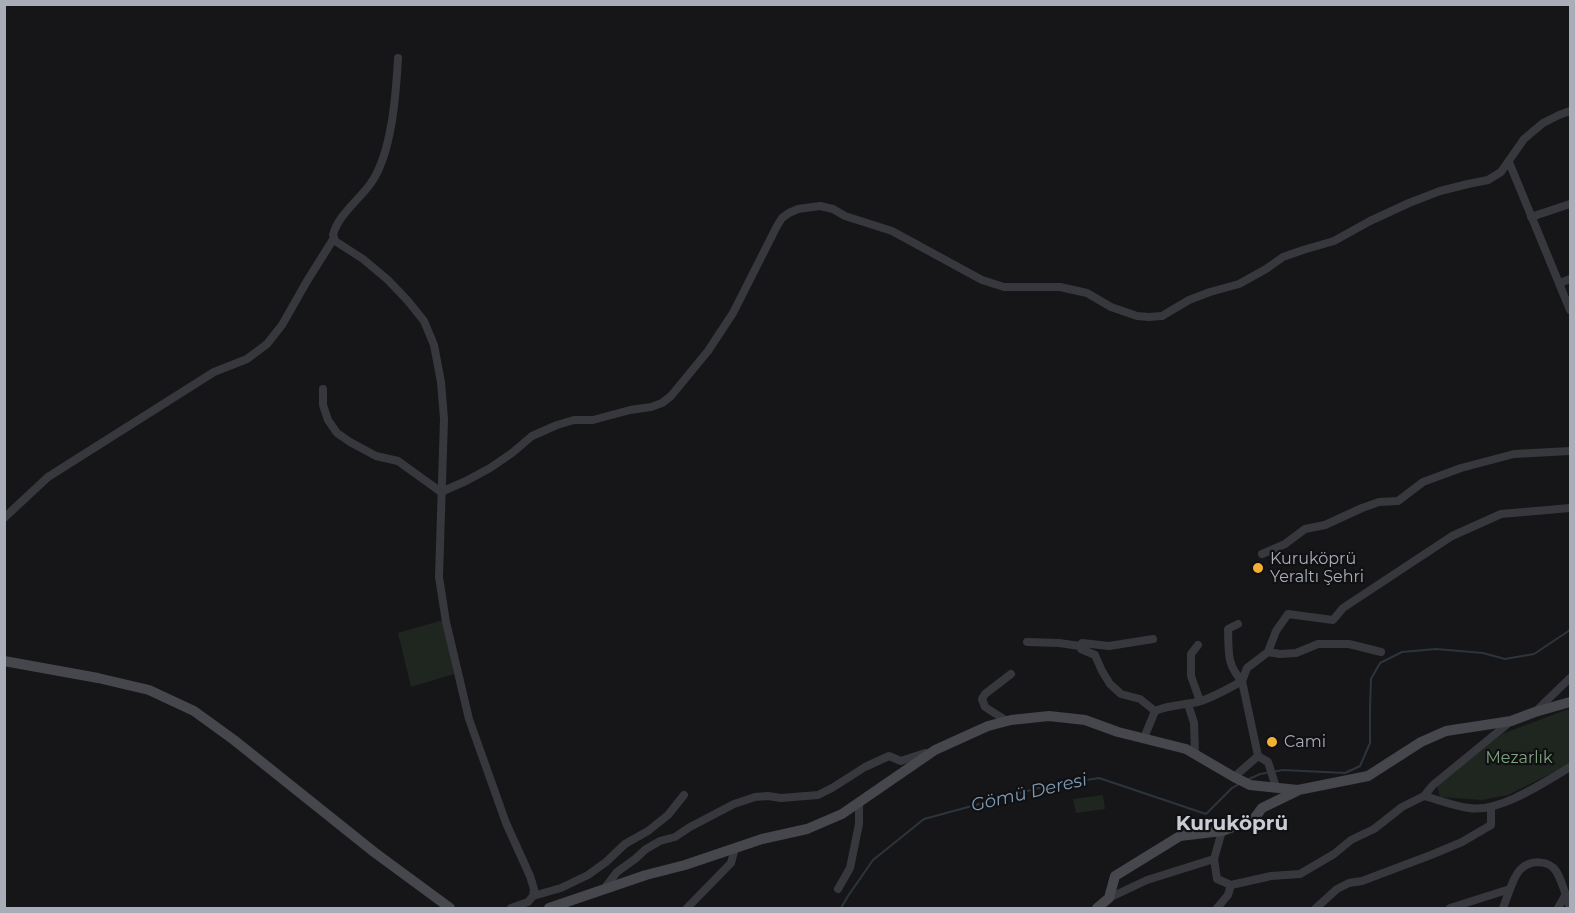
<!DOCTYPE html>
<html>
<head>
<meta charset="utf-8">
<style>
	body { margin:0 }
	#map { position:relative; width:1575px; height:913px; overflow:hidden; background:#161618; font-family:Montserrat,sans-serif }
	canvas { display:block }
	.frame { position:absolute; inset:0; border:6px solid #a8adb8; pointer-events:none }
</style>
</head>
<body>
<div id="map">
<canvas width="1575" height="913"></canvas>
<div class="frame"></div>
</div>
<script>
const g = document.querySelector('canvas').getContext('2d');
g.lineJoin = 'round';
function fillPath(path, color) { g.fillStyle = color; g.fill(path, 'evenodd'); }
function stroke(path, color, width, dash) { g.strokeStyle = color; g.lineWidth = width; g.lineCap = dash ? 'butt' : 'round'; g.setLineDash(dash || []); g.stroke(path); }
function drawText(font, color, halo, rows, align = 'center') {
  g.font = font + ' Montserrat,sans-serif'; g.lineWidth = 4.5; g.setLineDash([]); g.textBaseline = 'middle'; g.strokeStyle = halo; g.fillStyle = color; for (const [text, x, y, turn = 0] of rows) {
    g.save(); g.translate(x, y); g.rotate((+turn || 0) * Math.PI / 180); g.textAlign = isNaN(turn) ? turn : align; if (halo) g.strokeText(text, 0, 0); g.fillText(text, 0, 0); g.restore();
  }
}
const green = new Path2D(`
	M443,620L454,674L411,687L398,633Z
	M1570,709V763L1566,766L1508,795L1482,800L1440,797L1437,785L1502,734L1563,711Z
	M1103,795L1105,809L1076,813L1073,799Z`);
const stream = new Path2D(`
	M1247,780L1260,774L1283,770L1345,773L1360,766L1370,743V709L1371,679L1380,663L1402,652L1436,649L1483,653L1505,659L1534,654L1570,630
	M841,908L848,896L873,860L924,819L1042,787L1099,778L1206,814L1232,788L1239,784`);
const street = new Path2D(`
	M398,58C396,94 392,153 371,183C359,200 338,215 333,235L335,241L363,259L388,280L408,301L424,321L434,345L441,382L444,419L439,577L446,622L469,719L506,823L530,876L534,889L533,896L528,902L511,908
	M1509,162L1570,310
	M1531,217L1570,204
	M1560,283L1570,279
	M323,389V405L328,420L337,433L350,442L376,456L398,461L441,492L466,481L490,468L512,453L532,436L557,425L574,420H593L630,410L651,407L662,403L671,396L708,351L733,313L777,226L782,218L789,213L798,209L820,206L833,209L845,216L892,231L982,280L1004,287H1060L1087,293L1111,307L1137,316L1149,317L1162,316L1189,300L1210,292L1239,284L1266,269L1283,257L1303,250L1334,241L1370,221L1409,203L1440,191L1468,184L1488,180L1501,172L1524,139L1543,123L1559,115L1570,111
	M4,518L48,477L214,372L247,359L267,344L282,325L307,281L334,238
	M1262,554L1285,544L1305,529L1325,525L1362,508L1379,502L1398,501L1423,482L1461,468L1514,454L1570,451
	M1153,639L1109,646L1082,643L1080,646L1081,649L1095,655L1102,671L1110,684L1121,694L1140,699L1155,711
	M1027,642L1059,643L1080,646
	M1198,645L1191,654V676L1200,701
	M1268,652L1280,654L1296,653L1318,644H1349L1381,652
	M1188,704L1194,723L1195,754
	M1537,710L1570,678
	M1007,721L985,707L982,699L985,694L1011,674
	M1144,738L1155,711C1169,705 1183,705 1198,702C1214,697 1228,689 1242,681C1226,664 1229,651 1228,629L1238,624
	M1234,777L1258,756
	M1276,787L1268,762L1258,756L1242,681L1247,668L1268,652L1276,631L1288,614L1333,620L1343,608L1452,536L1501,514L1570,508
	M1424,796C1439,800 1454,806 1469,808C1499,813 1545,782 1570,767
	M1222,831L1214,859L1217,879L1231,885L1271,876L1300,874L1334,854L1351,840L1374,829L1402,807L1424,796L1433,785L1510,722
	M604,889L617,872L635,859L646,849L660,841L675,837L690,827L734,804L755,797L768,796L781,798L818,795L832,788L865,767L889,756L901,761L925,753
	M838,889L850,868L859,824V803
	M533,896L561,888L588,875L606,862L625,844L648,831L668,815L684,795
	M1109,898L1147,880L1214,859
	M687,908L731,863L735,848
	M1217,908L1228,895L1231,885
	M1316,908L1337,889L1349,883L1362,881L1431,855L1462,842L1491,825V807
	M1450,908L1510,889C1513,882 1516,872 1522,868C1531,860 1549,860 1556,871C1562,880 1566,897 1570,907
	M1503,908L1510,889
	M1558,908L1566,894`);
const secondary = new Path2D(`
	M4,661L98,678L149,690L194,711L234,740L374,852L450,908
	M549,908L646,875L685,865L762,839L807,829L842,814L935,750L988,726L1011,720L1049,716L1085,720L1118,732L1186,749L1234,777L1250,785L1298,790L1368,776L1421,742L1446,731L1511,721L1535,712L1570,702
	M1097,908L1109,898L1115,876L1180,836L1222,831L1253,820L1262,808L1297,791`);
const markers = [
	[1258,568,6,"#f2b134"],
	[1272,742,6,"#f2b134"]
];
const poiNames = [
	["Kuruköprü",1270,559],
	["Yeraltı Şehri",1270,577],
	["Cami",1284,742]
];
const parkNames = [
	["Mezarlık",1519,758]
];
const waterNames = [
	["Gömü Deresi",1029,793,-13]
];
const quarterNames = [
	["Kuruköprü",1232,824]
];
fillPath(green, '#1e261f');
stroke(stream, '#2c353c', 2);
stroke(street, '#37383d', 8);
stroke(secondary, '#45474d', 10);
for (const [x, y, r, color] of markers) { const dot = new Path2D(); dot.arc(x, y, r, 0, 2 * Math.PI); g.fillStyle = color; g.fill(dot); stroke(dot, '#111113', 2); }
drawText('16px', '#a8adb8', '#111113', poiNames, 'left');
drawText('16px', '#7fa381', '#111113', parkNames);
drawText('italic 18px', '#7f9bb3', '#111113', waterNames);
drawText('bold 20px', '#c9ccd4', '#111113', quarterNames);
</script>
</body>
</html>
